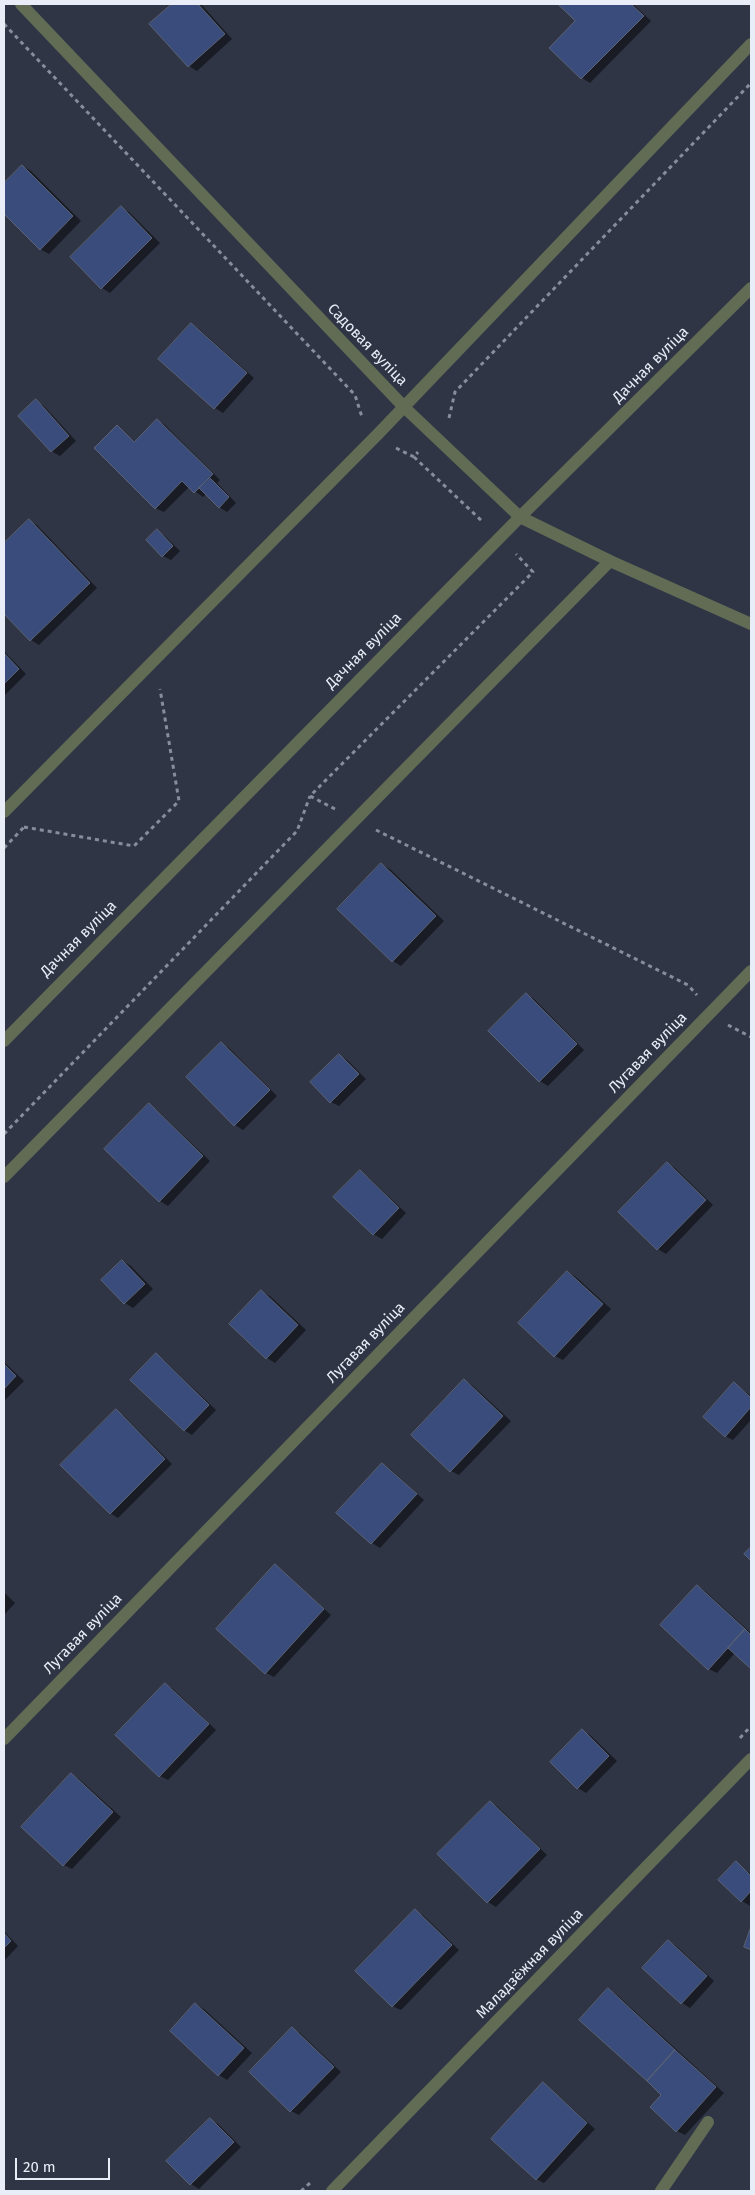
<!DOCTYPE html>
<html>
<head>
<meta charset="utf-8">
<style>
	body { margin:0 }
	#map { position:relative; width:755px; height:2195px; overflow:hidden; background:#2f3545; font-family:"Fira Sans",sans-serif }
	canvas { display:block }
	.frame { position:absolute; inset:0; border:5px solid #e8edf7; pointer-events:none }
	.scale { position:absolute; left:15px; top:2158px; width:95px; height:22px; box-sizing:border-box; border:2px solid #e8edf7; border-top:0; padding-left:6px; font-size:15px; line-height:18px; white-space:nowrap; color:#e8edf7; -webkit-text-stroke:4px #2f3545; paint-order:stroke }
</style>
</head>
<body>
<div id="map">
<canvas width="755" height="2195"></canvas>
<div class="frame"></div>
<div class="scale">20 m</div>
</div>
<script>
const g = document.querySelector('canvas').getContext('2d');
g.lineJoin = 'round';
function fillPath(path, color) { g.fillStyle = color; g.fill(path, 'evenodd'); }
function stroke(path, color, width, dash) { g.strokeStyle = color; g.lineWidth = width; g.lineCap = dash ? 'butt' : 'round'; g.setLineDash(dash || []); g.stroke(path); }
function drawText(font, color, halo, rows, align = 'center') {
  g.font = font + ' "Fira Sans",sans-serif'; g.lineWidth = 4.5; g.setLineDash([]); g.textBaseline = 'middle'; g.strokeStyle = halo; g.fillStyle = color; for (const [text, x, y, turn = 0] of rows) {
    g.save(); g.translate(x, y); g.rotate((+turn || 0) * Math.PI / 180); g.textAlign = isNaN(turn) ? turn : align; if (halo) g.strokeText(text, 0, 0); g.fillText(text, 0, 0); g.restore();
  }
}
const shadow = new Path2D(`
	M174,4H201L232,39L197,71L189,66L151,24Z
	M560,4H633L651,21L590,83L582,78L550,48L577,21Z
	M23,166L31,171L81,221L49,254L40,249L4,213V185Z
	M121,208L129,212L160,243L110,293L102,288L71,257Z
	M191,324L199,329L254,378L223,413L215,408Z
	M36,401L44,406L76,441L60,456L51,451Z
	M157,420L165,425L220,480L217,483L236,503L227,512L219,507L206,494L203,497L189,487L164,512L155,508L117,427L135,442Z
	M29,521L37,525L97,588L39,645L31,640L4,612V545Z
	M157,531L165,536L180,551L171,560L163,556Z
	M4,651L26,674L4,696Z
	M382,865L390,869L444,921L401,966L393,961L339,909Z
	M526,995L534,999L584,1050L548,1086L540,1081Z
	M221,1044L229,1048L277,1096L243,1130L235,1125L188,1077Z
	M339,1055L347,1060L366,1079L339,1106L331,1102Z
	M149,1105L157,1110L210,1161L168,1206L160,1201Z
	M667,1163L675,1168L713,1205L666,1254L658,1249L620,1212Z
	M360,1172L368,1177L406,1213L382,1239L373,1234Z
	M123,1261L131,1266L153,1289L133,1308L125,1303L103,1280Z
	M568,1272L576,1277L611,1309L563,1360L555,1356Z
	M262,1292L270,1296L306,1330L275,1363L267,1358L231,1324Z
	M156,1355L164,1360L216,1410L192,1435L184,1430Z
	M4,1362L24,1381L4,1401Z
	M464,1380L472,1385L511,1421L459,1475L451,1471Z
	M735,1384L751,1396V1420L733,1440L725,1436Z
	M116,1411L124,1416L172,1464L118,1518L110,1513Z
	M382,1465L390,1469L424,1500L380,1548L372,1543L338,1513Z
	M275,1566L283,1571L331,1615L274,1677L266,1673Z
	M697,1586L705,1591L751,1633V1668L735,1653L717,1673L709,1669Z
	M4,1592L15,1603L4,1615Z
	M165,1684L173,1689L216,1730L168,1780L160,1776Z
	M582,1731L590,1735L617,1761L586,1793L578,1788Z
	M71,1774L79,1779L121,1817L72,1869L64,1865Z
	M490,1802L498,1807L547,1855L496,1907L488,1902L439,1854Z
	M736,1863L751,1874L750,1906L742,1901Z
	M416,1911L424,1916L459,1950L401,2010L392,2006Z
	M4,1931L18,1946L4,1961Z
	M668,1942L676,1946L714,1981L690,2008L682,2003Z
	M609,1990L617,1995L724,2093L685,2135L677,2131L663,2095Z
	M196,2004L204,2009L252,2053L227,2080L219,2075L171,2031Z
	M292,2029L300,2033L341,2072L299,2115L291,2111Z
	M543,2084L551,2089L595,2129L544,2183L536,2179Z
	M210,2120L218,2124L241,2147L199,2189L191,2184L168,2161Z`);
const building = new Path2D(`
	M172,4H198L225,34L188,67L149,24Z
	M558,4H631L644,16L581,79L549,48L575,21Z
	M22,165L73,216L40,250L4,214V183Z
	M121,206L152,238L101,289L70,257Z
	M191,323L247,373L214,409L158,359Z
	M36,399L69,436L51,452L18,416Z
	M157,419L213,474L194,493L182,481L155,509L94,448L117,425L134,442Z
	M210,478L229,497L219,508L199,488Z
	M29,519L90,583L30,641L4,614V543Z
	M157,529L173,546L162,557L146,540Z
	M4,653L19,669L4,684Z
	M381,863L436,916L392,962L337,909Z
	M526,993L577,1044L539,1082L488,1031Z
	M221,1042L270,1090L234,1126L186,1077Z
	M339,1054L359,1074L330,1103L310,1082Z
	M149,1103L203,1156L159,1202L104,1149Z
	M667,1162L706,1200L657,1250L618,1212Z
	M360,1170L399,1208L373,1235L333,1197Z
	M122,1260L145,1284L124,1304L101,1280Z
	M567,1271L603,1304L554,1357L518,1323Z
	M261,1290L298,1325L266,1359L229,1324Z
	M156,1353L209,1405L184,1431L130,1380Z
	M4,1364L16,1376L4,1389Z
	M464,1379L503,1416L450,1472L411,1435Z
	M734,1382L751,1398V1407L725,1437L703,1417Z
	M116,1409L165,1459L110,1514L60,1465Z
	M382,1463L417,1494L371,1544L336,1513Z
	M751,1547V1561L744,1554Z
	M275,1564L324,1609L265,1674L216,1629Z
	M697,1585L745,1629L708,1670L660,1625Z
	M745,1629L751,1635V1669L728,1648Z
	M165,1683L209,1724L159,1777L115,1735Z
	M582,1729L609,1756L577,1789L550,1762Z
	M71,1773L113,1812L63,1866L21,1827Z
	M490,1801L540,1849L487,1903L437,1854Z
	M736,1861L751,1876V1891L741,1902L718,1880Z
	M415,1909L452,1945L392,2007L355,1971Z
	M751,1927V1950L744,1947Z
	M4,1933L11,1941L4,1948Z
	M668,1940L707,1976L681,2004L642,1968Z
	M608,1988L675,2050L647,2081L579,2020Z
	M195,2003L244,2048L218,2076L170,2031Z
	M292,2027L334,2067L290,2112L249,2072Z
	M675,2050L716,2087L676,2132L650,2107L661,2095L647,2081Z
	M543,2082L587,2123L536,2180L491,2139Z
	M210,2118L234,2142L190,2185L166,2161Z`);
const path = new Path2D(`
	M4,24L355,395L362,417
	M449,418L455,392L751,83
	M396,448L414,457L418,452
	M414,457L483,522
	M335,809L310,796L533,572L516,554
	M24,827L134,846L179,801L160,689
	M376,830L688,985L697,995
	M4,848L24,827
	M728,1025L751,1037
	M4,1134L297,831L310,796
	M740,1738L751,1726
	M301,2191L310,2183`);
const service = new Path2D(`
	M4,1177L610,561
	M661,2191L708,2122`);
const minor = new Path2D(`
	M21,4L404,407L520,517L610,561L751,624
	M4,812L378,434L751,44
	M4,1739L751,971
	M332,2191L751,1759`);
const tertiary = new Path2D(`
	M4,1041L520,517L751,288`);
const streetNames = [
	["Садовая вуліца",367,345,46],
	["Дачная вуліца",651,365,-45],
	["Дачная вуліца",364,651,-45],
	["Дачная вуліца",79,939,-45],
	["Лугавая вуліца",648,1053,-46],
	["Лугавая вуліца",366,1343,-46],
	["Лугавая вуліца",83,1634,-46],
	["Маладзёжная вуліца",530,1964,-46]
];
fillPath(shadow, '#0007');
fillPath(building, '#3a4c7b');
stroke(building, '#5a6273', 1);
stroke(path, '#888d9b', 3, [4, 4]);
stroke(service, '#626c54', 12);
stroke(minor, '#626c54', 12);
stroke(tertiary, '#626c54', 12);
drawText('15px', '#e8edf7', '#2f3545', streetNames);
</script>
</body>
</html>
